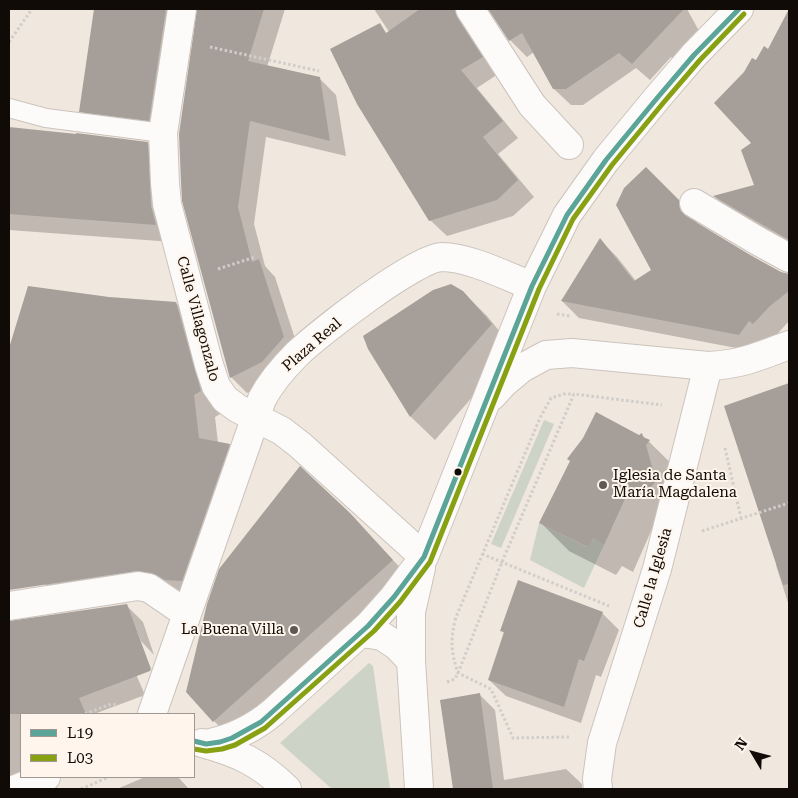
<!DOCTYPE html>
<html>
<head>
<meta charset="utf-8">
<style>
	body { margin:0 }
	#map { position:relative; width:798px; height:798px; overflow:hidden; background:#f0e7de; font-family:"Roboto Serif",serif }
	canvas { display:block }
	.frame { position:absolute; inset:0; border:10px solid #100b06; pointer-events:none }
	.legend { position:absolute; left:20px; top:713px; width:175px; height:65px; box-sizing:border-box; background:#fff5ec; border:1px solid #9f9790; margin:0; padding:6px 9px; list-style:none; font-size:15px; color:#100b06 }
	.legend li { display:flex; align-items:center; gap:10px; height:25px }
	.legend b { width:25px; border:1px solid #9f9790 }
	.north { position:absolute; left:728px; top:728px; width:50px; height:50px; -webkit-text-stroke:4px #fff5ec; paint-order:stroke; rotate:307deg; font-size:14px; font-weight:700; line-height:20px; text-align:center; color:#100b06 }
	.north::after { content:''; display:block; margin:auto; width:18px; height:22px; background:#100b06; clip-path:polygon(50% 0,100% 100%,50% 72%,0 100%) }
</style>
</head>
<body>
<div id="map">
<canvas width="798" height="798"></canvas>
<div class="frame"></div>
<ul class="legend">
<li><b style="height:6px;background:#5ba598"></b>L19</li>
<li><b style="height:6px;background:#87a112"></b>L03</li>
</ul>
<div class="north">N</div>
</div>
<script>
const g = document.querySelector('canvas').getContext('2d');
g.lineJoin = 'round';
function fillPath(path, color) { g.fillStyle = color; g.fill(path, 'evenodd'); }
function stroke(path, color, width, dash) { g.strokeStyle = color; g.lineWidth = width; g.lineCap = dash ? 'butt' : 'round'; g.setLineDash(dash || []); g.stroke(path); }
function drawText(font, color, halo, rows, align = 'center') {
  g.font = font + ' "Roboto Serif",serif'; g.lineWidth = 4; g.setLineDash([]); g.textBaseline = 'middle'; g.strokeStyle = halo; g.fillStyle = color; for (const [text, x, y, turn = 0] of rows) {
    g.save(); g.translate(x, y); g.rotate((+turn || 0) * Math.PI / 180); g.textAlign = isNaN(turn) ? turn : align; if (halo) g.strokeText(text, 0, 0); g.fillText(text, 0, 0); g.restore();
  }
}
const green = new Path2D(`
	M544,420L554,424L501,548L491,544Z
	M539,523L587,547L593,538L604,545L584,588L530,560Z
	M369,663L373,666L390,789H332L280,743Z`);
const shadow = new Path2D(`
	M95,9H180L158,136L97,128L81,111Z
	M209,9H285L267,67L319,78L336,95L346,156L266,137L254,224L265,266L275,277L300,354L279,378L247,393L231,377L192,52Z
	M374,9H687L699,31L673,59L671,57L650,80L636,68L583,105H571L554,89L534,52L527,57L510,40L491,10H487L478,12L498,74L477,88L518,138L498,154L534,197L513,216L447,236L430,220V94Z
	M789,24V246L732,213L715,197L756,186L753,144L757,62L769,51Z
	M9,129L147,143L165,161L173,242L9,230Z
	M646,169L696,219L697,224L781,273L789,275V321L771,341L767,338L757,352L579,318L562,301L600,240L617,257L636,281L652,270Z
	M29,287L109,299L176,303L198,325L222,413L215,417L218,443L229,445L251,466L203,602L175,594L67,606L45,584L25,520L9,517V353Z
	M463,292L487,316L514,349L435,440L411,417L369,349Z
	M789,385V606L776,565L778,564L726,406Z
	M642,435L678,470L633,572L622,566L616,575L569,551L541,523L639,436Z
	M349,514L412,580L233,740L214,721Z
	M126,605L143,622L154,655L141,641Z
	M602,613L619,630L601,677L596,675L581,723L506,696L489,680L505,634L501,630Z
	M40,620L115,626L145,695L94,714H21V772L9,780V629Z
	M480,695L495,710L504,780L566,769L582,784V789H454L441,701Z
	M145,777H178L189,789H117Z`);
const building = new Path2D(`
	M94,9H166L149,121L79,112Z
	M197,9H264L248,61L320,77L330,141L250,121L238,207L252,262L259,259L284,337L262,362L230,378L182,201L181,182L179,134Z
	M420,9H455L457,17L483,57L461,70L503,121L483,137L518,180L497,200L429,221L357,104L330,49L380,23L386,33Z
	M488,9H684L632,64L619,53L566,89H553L522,33L509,41Z
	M789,9V240L713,196L754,185L741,150L751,143L714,103L744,72L752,58L756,60L764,46L768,49Z
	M9,127L76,134V133L148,142L151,206L156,225L9,214Z
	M646,167L679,200L680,210L686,216L750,255L781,272L789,274V291L770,306L753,324L749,321L739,335L561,301L600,238L634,281L651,270L616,205L624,188Z
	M451,284L463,291L492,324L410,417L368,349L363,336L433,290Z
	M28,286L109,297L176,302L201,391L194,395L199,438L230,444L182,581L165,580L152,573L136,571L9,590V348Z
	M789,383V584L783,585L724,406Z
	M596,412L639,435L642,433L643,437L650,440L646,445L656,481L640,500L629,490L604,545L593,538L588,547L539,523L570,461L567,459L583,438Z
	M300,466L350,513L393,560L213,722L186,692L207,604L219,569Z
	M518,580L603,612L584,661L579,659L564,707L488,680L504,632L500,631Z
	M127,604L151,669L150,671L79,698L86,714H9V621Z
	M480,693L493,789H453L440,700Z`);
const path = new Path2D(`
	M9,42L32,9
	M210,47L319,71
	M218,269L255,257
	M557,314L570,316
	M725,448L741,518
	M702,531L789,503
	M482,554L609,606
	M447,682L455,679L458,673L502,562L574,394L662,405
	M85,714L111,704L118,705
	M569,737L513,738L491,689L458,673C451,652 450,639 456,617L540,418L551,398L564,394H574
	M81,789L109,777`);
const lane = new Path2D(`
	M9,108L46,118L163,133`);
const street = new Path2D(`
	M182,9L163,133L165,183L167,204L209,365L216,386L225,399L237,408L282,431L300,445L424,557
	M470,9L532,105L569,145
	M694,203L758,241L789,258
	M492,396L504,383L522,368L546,355L572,353L708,366C740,365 760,356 789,345
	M9,606L138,586L149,588L187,614
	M362,633L382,636L397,646L411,661
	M152,714L262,399C271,382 283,368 297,354C319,333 415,258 442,257C469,257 506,276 532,286
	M202,743C239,753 260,763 287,789
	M206,744C232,739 253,729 273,712L368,626L394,597L424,557L532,286L567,215L606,160L658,97L694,55L739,9
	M16,789L46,777
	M419,789L411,661V612L421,568
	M598,789L597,779L602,743L657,569L708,366`);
const bus1 = new Path2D(`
	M194,741L206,744L220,742L232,738L261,722L368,626L394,597L424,557L532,286L567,215L606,160L658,97L694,55L739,9`);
const bus2 = new Path2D(`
	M194,749L206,751L222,749L235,745L265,728L374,631L400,602L430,562L539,289L573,219L612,165L664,102L700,60L744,14`);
const markers = [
	[458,472,4.5,"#100b06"],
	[603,485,5,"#5e5852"],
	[294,630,5,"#5e5852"]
];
const streetNames = [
	["Calle Villagonzalo",198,319,75],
	["Plaza Real",312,345,-41],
	["Calle la Iglesia",653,578,-74]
];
const poiNames = [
	["Iglesia de Santa",613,476],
	["María Magdalena",613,493],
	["La Buena Villa",284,630,"right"]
];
fillPath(green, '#cdd3c7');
fillPath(shadow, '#0003');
fillPath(building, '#a69e98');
stroke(lane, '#cbc4bd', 20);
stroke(street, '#cbc4bd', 30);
stroke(path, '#d0cdca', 3, [2.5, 2.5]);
stroke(lane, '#fdfbfa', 18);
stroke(street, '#fdfbfa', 28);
stroke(bus1, '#5ba598', 5);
stroke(bus2, '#87a112', 5);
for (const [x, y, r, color] of markers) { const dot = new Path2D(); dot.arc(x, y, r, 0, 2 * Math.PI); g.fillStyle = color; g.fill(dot); stroke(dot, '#fff5ec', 2); }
drawText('15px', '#100b06', '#fff5ec', streetNames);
drawText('15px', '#100b06', '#fff5ec', poiNames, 'left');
</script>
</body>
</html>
